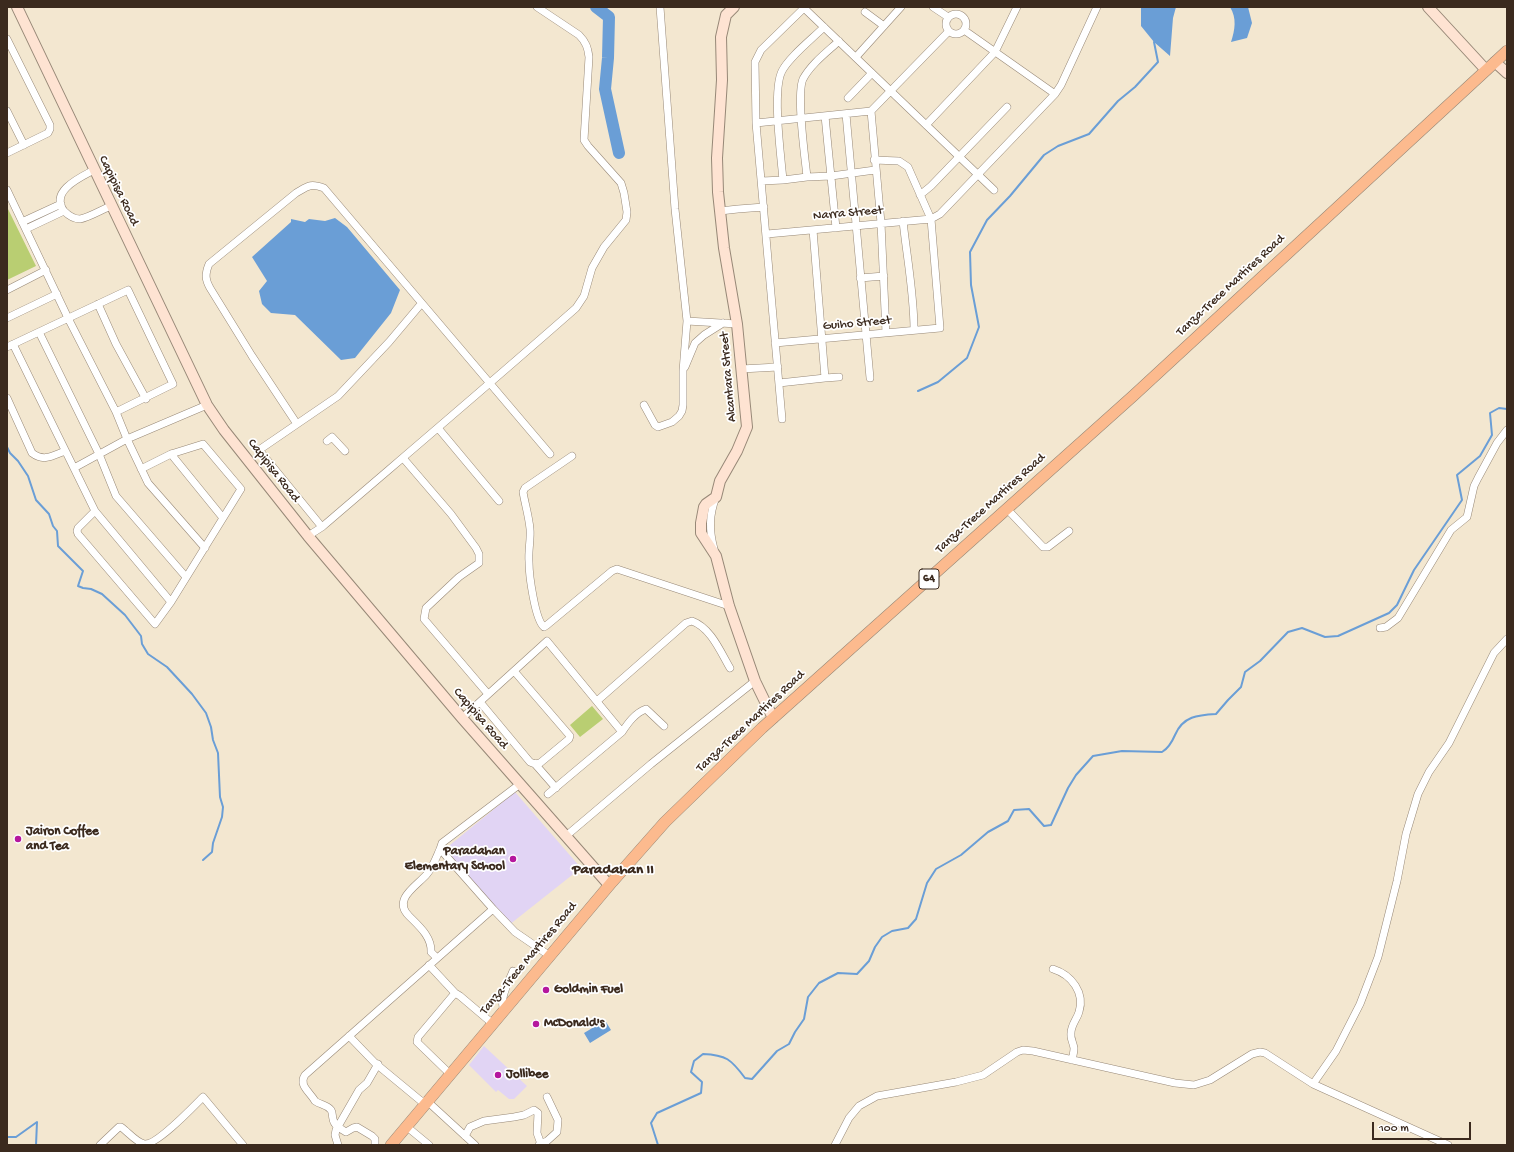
<!DOCTYPE html>
<html>
<head>
<meta charset="utf-8">
<style>
	body { margin:0 }
	#map { position:relative; width:1514px; height:1152px; overflow:hidden; background:#f3e7d0; font-family:"Gochi Hand",sans-serif }
	canvas { display:block }
	.frame { position:absolute; inset:0; border:8px solid #3b2a1e; pointer-events:none }
	.scale { position:absolute; left:1372px; top:1122px; width:99px; height:18px; box-sizing:border-box; border:2px solid #3b2a1e; border-top:0; padding-left:5px; font-size:12px; line-height:14px; white-space:nowrap; color:#3b2a1e; -webkit-text-stroke:3px #fff; paint-order:stroke }
</style>
</head>
<body>
<div id="map">
<canvas width="1514" height="1152"></canvas>
<div class="frame"></div>
<div class="scale">100 m</div>
</div>
<script>
const g = document.querySelector('canvas').getContext('2d');
g.lineJoin = 'round';
function fillPath(path, color) { g.fillStyle = color; g.fill(path, 'evenodd'); }
function stroke(path, color, width, dash) { g.strokeStyle = color; g.lineWidth = width; g.lineCap = dash ? 'butt' : 'round'; g.setLineDash(dash || []); g.stroke(path); }
function drawText(font, color, halo, rows, align = 'center') {
  g.font = font + ' "Gochi Hand",sans-serif'; g.lineWidth = 3.5; g.setLineDash([]); g.textBaseline = 'middle'; g.strokeStyle = halo; g.fillStyle = color; for (const [text, x, y, turn = 0] of rows) {
    g.save(); g.translate(x, y); g.rotate((+turn || 0) * Math.PI / 180); g.textAlign = isNaN(turn) ? turn : align; if (halo) g.strokeText(text, 0, 0); g.fillText(text, 0, 0); g.restore();
  }
}
const built = new Path2D(`
	M515,792L581,868L509,925L445,849Z
	M484,1046L527,1086L514,1099H509L498,1090L496,1092L469,1065Z`);
const green = new Path2D(`
	M7,207L36,266L7,280Z
	M592,706L603,719L580,737L570,725Z`);
const water = new Path2D(`
	M1141,7H1176L1173,18L1170,56L1154,42L1141,26Z
	M1230,7H1248L1252,23L1247,38L1231,42C1235,30 1237,18 1230,7Z
	M335,218L347,227L400,290L391,313L355,358L341,360L295,315L271,313L262,304L259,291L267,281L252,257L291,222V219L305,222L309,219L325,221Z
	M604,1021L606,1022L611,1030L590,1043L584,1033Z`);
const stream = new Path2D(`
	M918,391L938,382L967,358L979,327L971,285L970,252L987,220L1010,196L1044,155L1058,146L1089,134L1118,101L1135,87L1158,62L1154,42
	M7,447L10,453L18,461L28,476L36,500L49,514L53,526L57,531L58,546L83,571L78,586L83,588L91,589L102,594L125,615L141,636L142,644L148,654L167,667L192,694L206,713L211,727L213,740L218,753L220,797L223,807L222,817L213,843L212,852L203,860
	M7,1137H16L37,1122L36,1145
	M658,1145L651,1123L657,1113L701,1093L702,1082L691,1072L694,1061L703,1054C726,1055 731,1059 745,1078L752,1079L777,1051L789,1044L795,1032L804,1019L808,997L819,983L838,973L857,974L869,961L875,947L882,937L892,931L908,928L916,919L927,883L936,869L961,855L988,832L1008,821L1014,810L1029,809L1044,826L1051,825L1068,788L1076,775L1093,756L1122,751L1162,752C1169,748 1172,742 1175,735C1183,716 1198,715 1216,714L1228,700L1241,687L1245,672L1260,661L1288,632L1302,628L1325,637L1338,636L1389,613L1397,605L1414,570L1462,500L1457,475L1480,456L1492,435L1490,413L1499,408L1507,409`);
const river = new Path2D(`
	M596,7L609,17L608,58L605,89L619,153`);
const street = new Path2D(`
	M933,7L948,17
	M804,8L994,190
	M865,12L884,26
	M946 24a10 10 0 1 1 20 0a10 10 0 1 1-20 0Z
	M964,30L1055,94
	M7,39L50,125V129L48,133L7,153
	M856,57L901,7
	M848,98L872,73
	M7,111L24,145
	M871,111L881,223L886,333
	M846,114L870,378
	M825,116L836,228
	M756,123L871,111L949,31
	M926,125L995,52L1017,7
	M94,170C81,177 49,191 64,211C68,215 74,219 80,219C88,218 103,209 111,206
	M807,177C805,157 796,95 803,79C811,64 827,52 839,41
	M783,180C781,157 772,90 782,71C789,57 812,39 824,27
	M762,181L783,180L807,177L831,176L875,170
	M7,190L68,318L116,412L127,439L148,483L205,548
	M920,195L931,186L1007,107
	M720,211L738,209L764,207
	M903,221C907,258 914,294 914,330
	M22,222L61,204
	M26,229L64,211
	M813,230L825,378L839,377
	M767,234L931,219L908,167L899,161L874,160
	M860,278L884,276
	M7,290L46,270
	M98,304L116,344L146,399
	M7,318L57,294
	M687,321L737,324
	M39,332L99,454L116,496L186,577
	M775,343L940,328L931,219L940,214L1055,94L1061,85L1097,7
	M13,344L95,511L171,602
	M7,347L128,290L173,384L116,412
	M685,367L695,343L704,335L723,323
	M741,369L778,367
	M779,383L825,378
	M7,398L32,453C44,462 52,456 65,451
	M644,405L655,425L658,427L672,422L679,416L682,411L683,405V371L687,321L675,209L660,7
	M782,419L756,123L755,62L761,50L805,7
	M297,424L252,356L210,288C205,279 205,274 209,264L296,193C308,186 310,183 324,188L550,454
	M438,428L499,501
	M327,441L332,437L345,451
	M171,454L223,518
	M572,456L525,488L523,492C525,504 529,517 530,529C531,539 528,551 529,562C529,575 535,620 544,627L547,625L612,571L617,569L729,606
	M403,458L451,514L476,548L479,554V563L459,577L426,608L424,619L488,694
	M74,468L127,439L207,405
	M1007,509L1043,547H1048L1069,531
	M95,511L78,528L77,531L78,534L155,624L171,602L241,489L203,444L171,454L141,469
	M322,527L259,450L338,396L389,342L421,304
	M308,536L322,527C407,454 492,382 576,308L584,296L592,268L604,247L626,220L627,212L624,193L621,183L588,146L584,140L589,57C588,48 586,42 579,35L537,7
	M714,549C709,530 709,515 716,497
	M1380,628L1386,627L1398,618L1451,530L1467,517L1474,486L1478,478L1497,443L1507,430
	M597,701L686,623L692,621C711,628 720,651 730,668
	M480,702L530,762L535,764L540,763L569,739L570,736L514,671
	M462,718L547,641L622,732
	M535,764L556,788
	M548,794L622,732C628,723 635,713 646,709L664,726
	M566,836L651,764L755,681
	M493,909L515,932L550,956
	M437,958L431,952C432,937 419,926 409,916C392,899 417,886 427,874C433,867 436,858 440,849
	M429,965L455,993L460,996L493,1024
	M1053,969C1072,975 1085,993 1079,1012C1077,1019 1071,1025 1071,1033C1070,1038 1073,1042 1074,1048C1074,1052 1073,1056 1072,1060
	M504,1011C499,998 508,984 513,971
	M349,1036L375,1063L421,1101H427L475,1145
	M450,1074L417,1042L418,1037L455,993
	M1313,1084L1336,1051L1360,1004L1378,957L1397,881L1406,834L1418,794L1429,772L1449,743L1494,653L1507,639
	M406,1126L429,1145
	M465,1136L470,1127L484,1121L514,1117L524,1115L534,1110L538,1113L537,1133L541,1144
	M100,1145L119,1127H121C128,1132 136,1142 144,1144C156,1146 193,1107 203,1097L243,1145
	M338,1145L335,1135L336,1130L359,1090L367,1083L378,1064
	M375,1145V1139L372,1136L357,1127L353,1128L346,1132C341,1129 334,1126 333,1119C332,1116 333,1113 331,1110C326,1104 320,1105 315,1101C310,1092 298,1085 305,1075L493,909L440,849L442,843L520,784
	M539,1145L547,1141L557,1132L558,1120L547,1097
	M835,1145L849,1118L859,1106L877,1096L956,1082L983,1075L1017,1052L1023,1050L1033,1051L1175,1083L1194,1085L1210,1080L1252,1054L1260,1052L1265,1053L1313,1084L1448,1145`);
const secondary = new Path2D(`
	M17,7L207,405L224,430L308,536L462,718L609,885
	M734,7L726,15L721,37L722,80L717,158L718,192L724,248L737,324L747,427L737,451L720,481L716,497L706,504L704,507L701,523V533L716,556L729,606L755,681L773,718
	M1428,7L1486,70
	M1495,62L1507,73`);
const primary = new Path2D(`
	M391,1145L612,882L665,822L762,728L1133,396L1507,51`);
const markers = [
	[18,839,4,"#b5179e"],
	[513,859,4,"#b5179e"],
	[546,990,4,"#b5179e"],
	[536,1024,4,"#b5179e"],
	[498,1075,4,"#b5179e"]
];
const shields = [
	[929,579,20]
];
const shieldNames = [
	["64",929,579]
];
const streetNames = [
	["Capipisa Road",118,191,64],
	["Narra Street",848,214,-5],
	["Tanza-Trece Martires Road",1231,286,-43],
	["Guiho Street",857,324,-5],
	["Alcantara Street",729,377,-95],
	["Capipisa Road",273,471,52],
	["Tanza-Trece Martires Road",991,504,-42],
	["Capipisa Road",480,719,49],
	["Tanza-Trece Martires Road",751,722,-43],
	["Tanza-Trece Martires Road",529,959,-50]
];
const poiNames = [
	["Jairon Coffee",26,832],
	["and Tea",26,847],
	["Paradahan",505,852,"right"],
	["Elementary School",505,867,"right"],
	["Goldmin Fuel",554,990],
	["McDonald's",544,1024],
	["Jollibee",506,1075]
];
const quarterNames = [
	["Paradahan II",613,871]
];
fillPath(built, '#e1d4f4');
fillPath(green, '#b9ce72');
fillPath(water, '#6a9ed6');
stroke(stream, '#6a9ed6', 2);
stroke(river, '#6a9ed6', 12);
stroke(street, '#978877', 8);
stroke(secondary, '#978877', 12);
stroke(primary, '#978877', 12);
stroke(street, '#fff', 7);
stroke(secondary, '#fee3d2', 10);
stroke(primary, '#fcba8e', 11);
for (const [x, y, r, color] of markers) { const dot = new Path2D(); dot.arc(x, y, r, 0, 2 * Math.PI); g.fillStyle = color; g.fill(dot); stroke(dot, '#fff', 1.5); }
for (const [x, y, w] of shields) { const box = new Path2D(); box.roundRect(x - w / 2, y - 10, w, 20, 3); g.fillStyle = '#fff'; g.fill(box); stroke(box, '#3b2a1e', 1); }
drawText('bold 12px', '#3b2a1e', null, shieldNames);
drawText('13px', '#3b2a1e', '#fff', streetNames);
drawText('bold 13px', '#3b2a1e', '#fff', poiNames, 'left');
drawText('bold 15px', '#3b2a1e', '#fff', quarterNames);
</script>
</body>
</html>
